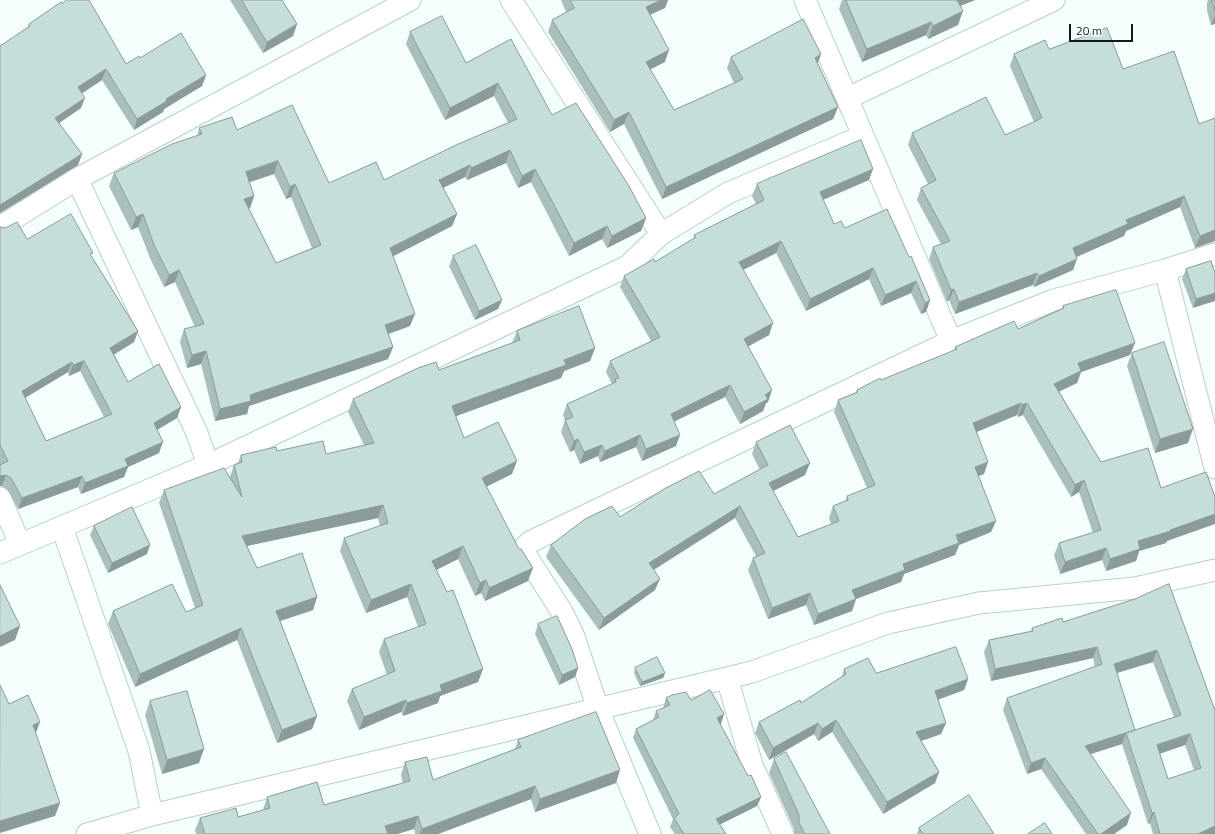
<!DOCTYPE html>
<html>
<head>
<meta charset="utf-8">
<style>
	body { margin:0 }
	#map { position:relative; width:1215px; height:834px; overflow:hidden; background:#f4fefc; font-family:"Titillium Web",sans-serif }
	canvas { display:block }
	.scale { position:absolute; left:1069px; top:24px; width:64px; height:18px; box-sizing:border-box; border:2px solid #121a19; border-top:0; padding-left:5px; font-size:12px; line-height:14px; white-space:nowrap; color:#121a19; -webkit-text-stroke:3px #f4fefc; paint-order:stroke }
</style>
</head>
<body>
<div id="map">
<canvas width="1215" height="834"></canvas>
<div class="scale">20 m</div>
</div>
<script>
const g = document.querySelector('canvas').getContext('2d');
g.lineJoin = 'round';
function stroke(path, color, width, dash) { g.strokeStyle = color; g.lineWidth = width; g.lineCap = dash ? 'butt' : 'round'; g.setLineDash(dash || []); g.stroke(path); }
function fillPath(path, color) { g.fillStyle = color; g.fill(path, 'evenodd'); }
const street = new Path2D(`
	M511,0L661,234
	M805,0L951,341
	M848,98L1054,0
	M77,179L197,433L208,465
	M0,227L77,179L410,0
	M1215,254L1165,270L1215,468
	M0,498L20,544
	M62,527L139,751L152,815
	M0,553L208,465L628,266L661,234L728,193L863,136
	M727,678L752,765L783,834
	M87,834L152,815L752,672L888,623L979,603L1135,588L1215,570
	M650,834L598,709L573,634L562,612L527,557L524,548L530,542L951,341L1054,300L1165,270`);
const wall = new Path2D(`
	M230,0H282L297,24L293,36L263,53Z
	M561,0H668L665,8L650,15L665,62L650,69L674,110L734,83L727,68L731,57L818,64L838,107L833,119L662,199L624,124L610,132L548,32L552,20L566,12Z
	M842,0H975L960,6L958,25L928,39L926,35L862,62L839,9Z
	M1208,0H1215V24L1211,25L1207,11V3Z
	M29,24L126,64L140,58L206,75L202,86L164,109L163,112L134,130L102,80L82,93L81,108L59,123L82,154L78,165L0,213V46L27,28Z
	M410,32L466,63L552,115L646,218L641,231L607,248L602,239L569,256L531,182L518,188L506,163L467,180L465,177L443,188L457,214L452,226L393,256L410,326L388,334L393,347L388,359L249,406L247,414L215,421L201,364L187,368L180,342L184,329L195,327L175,282L164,287L150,258L138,227L131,230L109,186L114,173L197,136L199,128L237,130L329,183L384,180L508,123L494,96L445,120L406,44ZM274,174L286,199L291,197L312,248L276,263L249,209L250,208L254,196L249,182Z
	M1049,49L1123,69L1199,124L1215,118V241L1195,248L1180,207L1126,231L1124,236L1077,257L1073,270L1034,287L1033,285L955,314L949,300L947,302L929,259L933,247L941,244L917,200L921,188L928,184L908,145L912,133L1005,135L1034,122L1010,66L1014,54Z
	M869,180L823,200L834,224L845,228L909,257L930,300L926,312L921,314L911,293L881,306L869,279L806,311L776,253L743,270L769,335L748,346L768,402L766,403L763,411L740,424L725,397L674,422L676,446L642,461L636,447L600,462L598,456L580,464L574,450L570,452L561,432L565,420L563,415L567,404L612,384L606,372L610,361L651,341L620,287L624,276L655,262L693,239L694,235L756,204L752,196L757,184Z
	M0,227L27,239L91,257L138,331L134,342L114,354L128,382L181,407L177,418L157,430L159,453L128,467L124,477L81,494L78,487L18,509L7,489L2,486L0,464ZM80,371L104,417L46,441L25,398L68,372L69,376Z
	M453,256L498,309L475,320L449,266Z
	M1211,261L1193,308L1182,279L1186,269Z
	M1063,306L1130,355L1081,372L1077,383L1059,391L1101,462L1167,541L1166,543L1139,551L1136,561L1106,571L1102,560L1060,574L1054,555L1059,543L1093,533L1079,492L1071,497L1023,415L1018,417L1017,415L977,432L984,474L978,476L996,521L991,532L959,545L955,555L904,574L901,582L856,599L852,611L814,625L806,605L768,619L748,570L753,558L756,556L735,518L654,570L655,590L599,630L546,557L551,545L620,517L714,494L760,470L752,454L756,442L805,475L773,491L798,537L831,524L829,518L833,506L845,502L847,496L867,488L834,412L838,400L855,393L857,390L881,380L954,351L955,347L1018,329L1062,308Z
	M517,331L595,348L590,361L564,371L561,378L456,416L464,438L512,474L486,487L528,581L485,601L481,593L475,596L458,559L436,570L483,669L478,682L440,696L438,703L403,716L401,712L359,730L347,701L352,689L387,675L379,652L384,639L418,627L407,597L366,613L340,551L344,538L380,526L378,518L247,546L257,568L317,597L313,610L280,621L317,716L312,729L277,743L237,640L135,687L108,624L113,611L186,612L195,608L159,503L164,490L230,477L234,465L238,463L241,455L277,451L326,454L364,445L348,412L353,399L439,370L512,343Z
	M1132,353L1188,443L1155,453L1127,366Z
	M94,526L147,554L108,573L90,535Z
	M1135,599L1214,708L1215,834H1153L1150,823L1148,824L1122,744L1091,754L1127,825L1114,834H1086L1041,769L1027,774L1003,710L1007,698L1095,667L1093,658L991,681L984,652L989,640L1031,631L1032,628L1063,622ZM1153,662L1174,717L1135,730L1117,673ZM1185,745L1194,770L1168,779L1160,754Z
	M538,624L578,668L575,677L559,685L535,634Z
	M635,668L665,673L663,678L640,686L634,673Z
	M844,669L876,673L968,679L964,690L938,700L946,723L941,734L921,741L939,772L935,783L883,814L832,732L818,741L814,734L769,760L755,733L759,722L801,703L842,677Z
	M666,698L691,700L720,724L748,776L761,797L757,806L720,824L726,834H675L670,827L673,819L633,738L636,729L653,720L656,711L663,708Z
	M150,701L199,763L162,774L145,715Z
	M518,740L616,783L535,812L531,799L438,834H415L414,829L397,834H196L195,830L200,818L238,817L263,810L267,797L324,805L403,784L401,775L405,762L433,780L515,749Z
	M774,759L830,834H794V829L769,773Z
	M919,828L994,834H917Z`);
const shadedWall = new Path2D(`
	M661,0H668L665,8L642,18L646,7Z
	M954,0H975L950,10Z
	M963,11L958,25L928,39L933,26Z
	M1215,15V24L1211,25Z
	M931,22L926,35L862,62L867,49Z
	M297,24L293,36L263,53L267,42Z
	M669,50L665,62L641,74L646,62Z
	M821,54L817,66L815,58Z
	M106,69L102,80L75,98L78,87Z
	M206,75L202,86L164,109L163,112L134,130L137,119L166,99Z
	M498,83L494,96L445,120L450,108Z
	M85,98L81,108L52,128L55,118Z
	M838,107L833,119L662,199L666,187Z
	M629,112L624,124L610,132L614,120Z
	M510,150L506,163L467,180L471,168Z
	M82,154L78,165L0,213V205Z
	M278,161L274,174L241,185L246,172Z
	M470,165L465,177L435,192L439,180Z
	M535,169L531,182L518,188L522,176Z
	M873,169L869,180L815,203L820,192Z
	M295,184L291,197L286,199L290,187Z
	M254,196L250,208L239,212L244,199Z
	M1184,196L1180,207L1126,231L1124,236L1069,260L1073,248L1126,220Z
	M143,214L138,227L131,230L136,217Z
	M457,214L452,226L386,260L390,248Z
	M646,218L641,231L607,248L612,236Z
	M607,226L602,239L569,256L574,243Z
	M1215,230V241L1195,248L1200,236Z
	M781,241L776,253L735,274L739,262Z
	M1077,259L1073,270L1034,287L1039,276Z
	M873,268L869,279L806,311L810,299Z
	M179,270L175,282L164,287L169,275Z
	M1037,273L1033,285L955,314L959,302Z
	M916,281L911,293L881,306L885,295Z
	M954,289L949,300L947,302L951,290Z
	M1215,293V301L1193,308L1196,299Z
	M502,300L498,309L475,320L479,311Z
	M930,300L926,312L921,314L925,303Z
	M415,314L410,326L380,337L385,325Z
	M773,323L769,335L740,351L744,339Z
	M138,331L134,342L107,359L110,348Z
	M1135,343L1130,355L1081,372L1077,383L1050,396L1054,384L1078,363Z
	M393,347L388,359L249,406L247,414L215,421L220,409L250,395Z
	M595,348L590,361L564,371L561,378L448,419L452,406L564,360Z
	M206,351L201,364L187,368L192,355Z
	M84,361L80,371L69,376L73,365Z
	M72,362L68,372L18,402L22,391Z
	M730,385L725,397L666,425L671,414Z
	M772,390L768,402L766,403L763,411L740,424L744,412L765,395Z
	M1021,403L1017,415L969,435L973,423Z
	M1027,403L1023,415L1018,417L1022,405Z
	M181,407L177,418L150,434L154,423Z
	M1193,429L1188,443L1155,453L1160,439Z
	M640,435L636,447L600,462L605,451Z
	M680,435L676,446L642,461L646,449Z
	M578,439L574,450L570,452L574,441Z
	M163,442L159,453L128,467L124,477L81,494L85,483L125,459Z
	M602,445L598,456L580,464L584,452Z
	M517,461L512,474L477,491L482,478Z
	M988,462L984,474L971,479L975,467Z
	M810,463L805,475L765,495L769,483Z
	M6,475L2,486H0V476Z
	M82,476L78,487L18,509L22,498Z
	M1084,480L1079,492L1071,497L1075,485Z
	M383,505L378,518L237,548L242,536Z
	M740,506L735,518L645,575L649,563Z
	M1215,514V524L1167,541L1166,543L1139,551L1136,561L1106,571L1110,559L1138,541Z
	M996,521L991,532L959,545L955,555L904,574L901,582L848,602L852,590L903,564L956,535Z
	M150,545L147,554L108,573L112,563Z
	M463,546L458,559L428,574L432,561Z
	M1106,548L1102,560L1060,574L1065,562Z
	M533,568L528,581L485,601L489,588Z
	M660,579L655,590L599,630L604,618Z
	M486,580L481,593L475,596L480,583Z
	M411,584L407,597L366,613L371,600Z
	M810,593L806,605L768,619L772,608Z
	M317,597L313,610L271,624L276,611Z
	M856,599L852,611L814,625L818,614Z
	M20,626L15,640L0,647V636Z
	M241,628L237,640L135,687L140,674Z
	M1097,647L1093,658L991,681L995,669Z
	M1157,650L1153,662L1110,675L1114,664Z
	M578,668L575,677L559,685L562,675Z
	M483,669L478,682L440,696L438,703L403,716L407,703L440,685Z
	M665,673L663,678L640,686L642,682Z
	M968,679L964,690L931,702L935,691Z
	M406,700L401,712L359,730L364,717Z
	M724,714L721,724L714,728L717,718Z
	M317,716L312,729L277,743L282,730Z
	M836,720L832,732L818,741L822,729Z
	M40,722L35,735L33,725Z
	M818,723L814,734L769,760L773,748Z
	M946,723L941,734L912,744L916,732Z
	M1135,730L1126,733L1122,744L1081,757L1085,746Z
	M1190,734L1185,745L1152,756L1157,745Z
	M204,749L199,763L162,774L167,760Z
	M1045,758L1041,769L1027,774L1031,763Z
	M620,770L616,783L535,812L540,799Z
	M939,772L935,783L883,814L887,802Z
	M535,786L531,799L438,834H420L422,829Z
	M761,797L757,806L713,828L716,819Z
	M60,803L55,816L0,833V821Z
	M1154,812L1150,823L1148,824L1152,813Z
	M1131,813L1127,825L1114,834H1101Z
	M418,816L414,829L397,834H382L385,826Z
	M1215,826V834H1198Z`);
const building = new Path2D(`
	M67,0H89L126,64L139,56L140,58L181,33L206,75L166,99L167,101L137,119L106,69L78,87L85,98L55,118L82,154L0,205V46L30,26L29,24L61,2L62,3Z
	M242,0H282L297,24L267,42Z
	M570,0H661L646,7L669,50L646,62L674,110L743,79L731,57L803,19L821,54L815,58L838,107L666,187L629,112L614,120L552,20L574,8Z
	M846,0H957L963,11L933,26L931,22L867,49Z
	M1212,0H1215V11Z
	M442,16L466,63L511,39L552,115L576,103L629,186L646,218L612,236L607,226L574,243L535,169L522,176L510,150L471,168L470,165L439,180L457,214L390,248L415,314L385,325L393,347L250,395L251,401L220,409L206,351L192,355L184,329L204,324L179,270L169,275L154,245L143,214L136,217L114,173L172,144L202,134L199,128L232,117L237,130L292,105L329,183L376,162L384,180L456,145L517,119L498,83L450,108L410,32ZM278,161L290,187L295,184L321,245L276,263L244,199L254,196L246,172Z
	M1107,28L1123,69L1174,51L1199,124L1215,118V230L1200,236L1184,196L1126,220L1128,224L1073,248L1077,259L1039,276L1037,273L959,302L954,289L951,290L933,247L950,241L921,188L936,180L912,133L986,97L1005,135L1042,118L1014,54L1045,40L1049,49Z
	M861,140L873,169L820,192L834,224L841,221L845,228L887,209L909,257L911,256L930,300L925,303L916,281L885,295L873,268L810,299L781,241L739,262L773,323L744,339L772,390L765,395L768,399L744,412L730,385L671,414L680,435L646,449L640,435L605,451L602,445L584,452L578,439L574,441L565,420L573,417L567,404L616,382L615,379L619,378L610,361L660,337L624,276L654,259L655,262L696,237L694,235L764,200L757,184Z
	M71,214L93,253L90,254L138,331L110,348L128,382L159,364L181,407L154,423L163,442L125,459L128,466L85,483L82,476L22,498L11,478L6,475L0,476V465L8,461L0,445V227L5,228L17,222L27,239ZM84,361L112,414L46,441L22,391L72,362L73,365Z
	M476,245L502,300L479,311L453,256Z
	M1211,261L1215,273V293L1196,299L1186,269Z
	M1116,290L1135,343L1078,363L1081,371L1054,384L1101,462L1148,448L1161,488L1206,472L1215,497V514L1170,530L1171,531L1138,541L1140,549L1110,559L1106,548L1065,562L1059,543L1101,530L1084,480L1075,485L1027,403L1022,405L1021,403L973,423L988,462L975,467L996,521L956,535L959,543L903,564L905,570L852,590L856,599L818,614L810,593L772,608L753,558L765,553L740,506L649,563L660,579L604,618L551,545L585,519L612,506L620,517L664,489L699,471L714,494L768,465L756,442L790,425L810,463L769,483L798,537L839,521L833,506L848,500L847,496L875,485L838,400L858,392L857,390L880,378L881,380L957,349L955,347L1014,321L1018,329L1064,308L1063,306Z
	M579,306L595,348L564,360L566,365L452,406L464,438L498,422L517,461L482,478L519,549H521L533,568L489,588L486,580L480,583L463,546L432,561L447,592L453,590L483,669L440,685L442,691L407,703L406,700L364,717L352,689L395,671L384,639L426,624L411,584L371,600L344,538L388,523L383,505L242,536L257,568L302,553L317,597L276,611L317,716L282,730L241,628L140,674L113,611L172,584L186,612L203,605L164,490L224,468L242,497L234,465L242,462L241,455L276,447L277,451L323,441L326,454L374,443L353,399L418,368L436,362L439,370L520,340L517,331Z
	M1164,342L1193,429L1160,439L1132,353Z
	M132,507L150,545L112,563L94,526Z
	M1169,584L1214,708L1215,707V826L1198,834H1160L1154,812L1152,813L1126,733L1181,715L1157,650L1114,664L1135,730L1085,746L1131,813L1101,834H1098L1045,758L1031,763L1007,698L1102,664L1097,647L995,669L989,640L1033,631L1032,628L1062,618L1063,622L1135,599ZM1190,734L1201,768L1168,779L1157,745Z
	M0,585L20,626L0,636Z
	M557,616L572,649L578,668L562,675L538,624Z
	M956,647L968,679L935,691L946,723L916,732L939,772L887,802L836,720L822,729L818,723L773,748L759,722L800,700L801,703L846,674L844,669L868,658L876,673Z
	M657,657L665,673L642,682L635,668Z
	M0,685L9,704L28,695L40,722L33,725L60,803L0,821Z
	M710,690L724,714L717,718L748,776L751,775L761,797L716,819L726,834H684L674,818L679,814L636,729L659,717L656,711L670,705L666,698L672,695L686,692L691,700Z
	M187,691L204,749L167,760L150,701Z
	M596,712L620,770L540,799L535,786L422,829L418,816L385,826L388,834H205L200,818L236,808L238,817L270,808L267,797L317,782L324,805L410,781L405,762L427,757L433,780L521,747L518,740Z
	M786,752L830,834H805L799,823V815L774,759Z
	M969,795L994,834H923L919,828Z
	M1045,823L1052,834H1028Z`);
stroke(street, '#b8d0cc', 23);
stroke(street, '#fff', 21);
fillPath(wall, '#aabfbb');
fillPath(shadedWall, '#8b9b99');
fillPath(building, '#c6deda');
stroke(building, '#8b9b99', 1);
</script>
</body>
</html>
